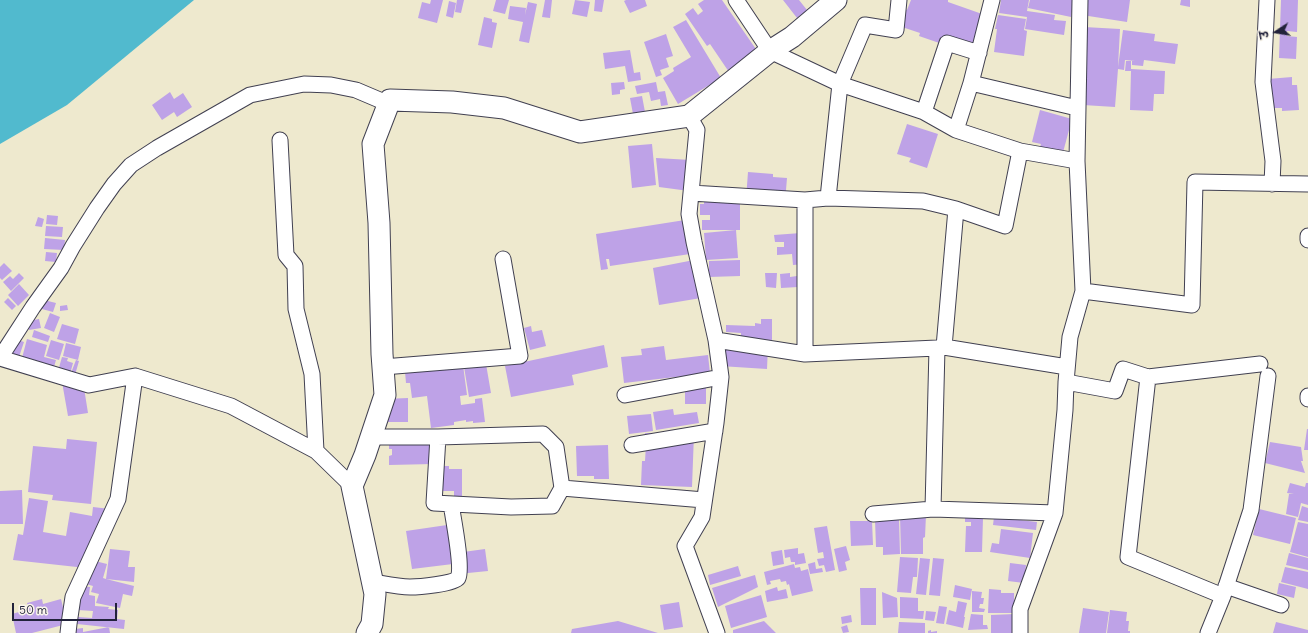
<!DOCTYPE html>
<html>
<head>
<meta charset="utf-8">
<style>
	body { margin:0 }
	#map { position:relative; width:1308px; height:633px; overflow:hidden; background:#eee9ce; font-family:Delius,"Playpen Sans Deva",sans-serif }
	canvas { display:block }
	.north { position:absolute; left:1256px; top:12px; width:40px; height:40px; -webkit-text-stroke:3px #fbf7ec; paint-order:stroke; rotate:258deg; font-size:11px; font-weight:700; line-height:16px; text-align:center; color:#22223b }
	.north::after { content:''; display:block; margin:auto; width:14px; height:18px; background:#22223b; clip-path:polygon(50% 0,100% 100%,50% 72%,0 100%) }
	.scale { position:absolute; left:12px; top:603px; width:105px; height:18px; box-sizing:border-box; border:2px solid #22223b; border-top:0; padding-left:5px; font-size:12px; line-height:14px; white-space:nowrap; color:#22223b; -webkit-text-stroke:3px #fbf7ec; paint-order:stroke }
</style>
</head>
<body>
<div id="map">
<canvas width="1308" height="633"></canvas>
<div class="north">उ</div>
<div class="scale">50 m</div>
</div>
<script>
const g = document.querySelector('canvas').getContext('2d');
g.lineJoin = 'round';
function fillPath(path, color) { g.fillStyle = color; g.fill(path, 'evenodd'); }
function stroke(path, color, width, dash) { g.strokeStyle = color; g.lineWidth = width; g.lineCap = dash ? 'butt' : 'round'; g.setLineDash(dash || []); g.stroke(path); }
const water = new Path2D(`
	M0,0H194L67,105L0,144Z`);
const building = new Path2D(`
	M431,0H443L437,23L418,18L422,2L430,4Z
	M457,0H464L461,13L455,12Z
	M496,0H509L505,14L493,11Z
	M545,0H552L550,18L542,17Z
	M575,0L590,2L587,17L572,14Z
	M595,0H604L602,12L594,11Z
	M626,0H645L647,6L630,13L624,1Z
	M704,0H722L760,55L731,75L710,44L707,46L685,14L693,8L698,15L703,11L698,4Z
	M783,0H799L807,10L797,18Z
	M911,0H948V2L985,15L975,47L945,45L919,36L920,33L899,26L904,9L907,10Z
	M1001,0H1029L1027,11L1055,15L1054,20L1066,21L1064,35L1025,29L1027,17L999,13Z
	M1030,0H1074L1071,17L1028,8Z
	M1084,0H1130L1127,22L1082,15Z
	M1181,0H1190V7L1180,5Z
	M1281,0H1298L1297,32L1287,31V36L1297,37L1296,59L1279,58Z
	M449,1L456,3L453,18L446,16Z
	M528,2L537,4L529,43L519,41L523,22L508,19L510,6L526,8L525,15Z
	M998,15L1026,19L1024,30L1027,31L1024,56L994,52L997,29H995Z
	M484,17L492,19V22L497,23L492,48L478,45Z
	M686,20L721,78L678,104L663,78L674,71L673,68L691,57L673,27Z
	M1084,27L1120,29L1118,67L1123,30L1155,34L1154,41L1178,44L1175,64L1144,60L1143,66L1132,65V61H1135L1125,60L1124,70L1118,69L1115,107L1083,105Z
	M666,34L673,56L666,58L669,67L660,70L662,75L656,77L644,42Z
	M630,50L634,73L640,72L641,80L628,82L625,66L605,69L603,53Z
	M1126,61H1131V69L1165,71L1164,94H1154L1153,111L1130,110L1131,71H1125Z
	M1292,77V85H1297L1299,110L1282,111V108H1270L1268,79Z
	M624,82L625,89L620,90V94L612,95L611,83Z
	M656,82L658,92L665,91L668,105L661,106L660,99L651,101L649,92L637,94L635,86Z
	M170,92L174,99L183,93L192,107L177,117L174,112L162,120L152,105Z
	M642,96L645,112L633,114L630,98Z
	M1040,110L1072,119L1062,156L1039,150L1041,144L1032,142Z
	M907,124L938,134L927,168L909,162L911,158L897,154Z
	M652,144L656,185L632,188L628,146Z
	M656,158L691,160L689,191L659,187Z
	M748,172L773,174V177L787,178L785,202L746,199Z
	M740,198V230H702V220H710V215H700V204H704V199Z
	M47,215L58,216L57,225L46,224Z
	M38,217L44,219L42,227L35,226Z
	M685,220L690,254L610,266L609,259H606L608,269L601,270L596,234Z
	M46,226L63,227L62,237L45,236Z
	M736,230L738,258L706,260L704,233Z
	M801,233L804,264L793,265L792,254L777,255V247H784V242H775L774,235Z
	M45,238L65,240L64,250L44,249Z
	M46,252L57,253L56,262L45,261Z
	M694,260L701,298L659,305L653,268Z
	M740,260V276L709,277V261Z
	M4,263L12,271L2,280L0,278V267Z
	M19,273L24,278L11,291L3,282L10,276L13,279Z
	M765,273H777L776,288L766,287Z
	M790,273V277L797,276L798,287L781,288L780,274Z
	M19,284L29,295L18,306L8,295Z
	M8,298L16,306L12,310L4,302Z
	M44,300L56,303L53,312L42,309Z
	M67,305L68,310L60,311V306Z
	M50,313L60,317L54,332L44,328Z
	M39,319L41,328L29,330L28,321Z
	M761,319H772V340L741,339V333L726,332V325L755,326V323L761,324Z
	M62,324L79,329L75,344L57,339Z
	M531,326L532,332L542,330L546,346L530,350L524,328Z
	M34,330L50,336L48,342L32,337Z
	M15,339L24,342L19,357L10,354Z
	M27,339L47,345L44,357L56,360L54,367L22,358Z
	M51,340L64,344L59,360L46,356Z
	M722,342L768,346L767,369L720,366Z
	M66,343L81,347L78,360L63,356Z
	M604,345L608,367L572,375L574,385L511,397L505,366Z
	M664,346L666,360L708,355L710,373L624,383L621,357L642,355L641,349Z
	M62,357L68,358L67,361L73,363L70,374L58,371Z
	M76,360L79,361L75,375L71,373Z
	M486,364L491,393L469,397L464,367Z
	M463,365L467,395L460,396L461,405L475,403V399L482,398L485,422L473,423V421L466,422V420L454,422V425L431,428L427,396L412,398L410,383H406L405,372Z
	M74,380L76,389L84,388L88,413L68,416L62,382Z
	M706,381V404H685V382Z
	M408,398V422H384V399Z
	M673,409L674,415L697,412L699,423L656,430L653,412Z
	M651,414L653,431L629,434L627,416Z
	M389,429H418V434L433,439V464L389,465V456L392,455V449H389Z
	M1307,429H1308V450H1304Z
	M645,433L694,434L692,487L641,485L642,461H645L646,445H644Z
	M67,439L97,442L91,504L52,500L53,495L28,492L33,446L66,449Z
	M1270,442L1301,447L1303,461H1301L1305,473L1265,463Z
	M608,445L609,479H594V476H577L576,446Z
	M435,466H449V469H462V496H454V491H435Z
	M1290,483L1305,487L1306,483H1308V505L1301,503L1298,517L1286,514L1289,494H1294L1287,493Z
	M22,490L23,524H0V491Z
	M29,498L48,501L43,532L66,536L70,512L92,516L93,507L110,509L86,568L13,560L18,534L23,535Z
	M1302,506L1308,508V522L1298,520Z
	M1259,509L1296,518L1290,544L1253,535Z
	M900,515H926L925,537L923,538V554H901Z
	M965,517L983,518L982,552H965L966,526H971V522H965Z
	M994,517L1037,522L1036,530L993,525Z
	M899,519L900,554L883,555V547H876L875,520Z
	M850,521H872L873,545L851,546Z
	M1298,522L1308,524V557L1290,552Z
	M447,525L453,564L412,569L406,531Z
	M827,526L835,570L826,572L824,565L819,566L817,559L824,558L823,552L818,553L814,528Z
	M1001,529L1033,533L1030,558L990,552L992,543L999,544Z
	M846,546L850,560L845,562L847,570L839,572L834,549Z
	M798,548V554L804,553L806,563L795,565V562H791L790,557L785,558L784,550Z
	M110,549L130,551L128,567H135L134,582L106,579L134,586L132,596L123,594L120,608L96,603L99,594L91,592L93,586L86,584L91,560L107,564L103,578L106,579Z
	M485,549L488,571L458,574L456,553Z
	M782,550L784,564L773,566L771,552Z
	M1289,553L1308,558V570L1286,565Z
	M900,557L918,558L917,577H913L911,593L897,592Z
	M920,558L930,559L926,595L916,594Z
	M933,558L944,559L940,596L929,595Z
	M815,562L816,569L822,568L823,572L810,574L808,564Z
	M1010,563L1026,565L1024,583L1008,581Z
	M794,564L795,568L800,567L801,571L808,569L813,591L792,596L789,584L787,585L786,581L781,582L780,579L770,581L771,584L767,585L764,572Z
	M738,566L741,576L710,585L708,575Z
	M1285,567L1308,572V589L1281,582Z
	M755,575L758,587L718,607L712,588Z
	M1279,583L1296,587L1294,598L1277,594Z
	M955,585L972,589L970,600L953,597Z
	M80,586L90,587L89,595L95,596V606L109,607L108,609L118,610L117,619L125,620L124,629L77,624L78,617L92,618L93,611L78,610Z
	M777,587L778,591L786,589L788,598L767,602L765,591Z
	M860,588H876V625H861Z
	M989,589L1001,590V593H1014V613H988Z
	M972,591L982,592L981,598H984L983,604H980L979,608L985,609L984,612H972Z
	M882,592L897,598L898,617L883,618Z
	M761,595L767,617L731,628L725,606Z
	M900,597L918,598V611H924L923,619L900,618Z
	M42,599L43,604L61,599L67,624L32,633H16L12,614L29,609L27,603Z
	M958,601L967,603L964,617H965L963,628L946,624L949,610L956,612Z
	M679,602L683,627L664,630L660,605Z
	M939,606L947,607L944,624L936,623Z
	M1083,608L1109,612L1106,633H1079Z
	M1110,610L1127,612L1126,621H1129L1128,631H1130V633H1107Z
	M926,611L936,612L934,621L925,620Z
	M971,614L983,615V625H987L988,629L968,630Z
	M1015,614L1016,633H991V615Z
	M851,615L852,622L842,624L841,617Z
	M618,621L658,633H571L572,629Z
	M764,621L776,633H733V630Z
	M899,622L925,623V633H898Z
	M1276,622L1308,630V633H1273Z
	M847,625L849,632L843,633L841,627Z
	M109,627L110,633H75V629L83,628V632Z
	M931,630V632L937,631V633H928V631Z`);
const street = new Path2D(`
	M736,0L770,51L840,84L924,112L956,130L1020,151L1077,161
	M899,0L896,30L865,25L840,84L828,198L805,200V354L937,348L933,509
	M1267,0L1263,82L1273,161L1272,184
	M971,83L1077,108
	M924,112L947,43L979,53
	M689,116L697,130L689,214L694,242L716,340L721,377L716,423L702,517L685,546L717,633
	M956,130L971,83L992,0
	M280,140L286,255L295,266L296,309L312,374L316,451
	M1020,151L1005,226L956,209L944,347L1067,367
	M691,193L805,200
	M828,198L923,201L956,209
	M1308,236V240
	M1083,291L1192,305L1195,182L1308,184
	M716,340L805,354
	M0,358L33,307L61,268L73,246L97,208L114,184L131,165L157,148L250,95L304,84L331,85L356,90L389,104
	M0,358L89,385L135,376L231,406L316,451L352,486
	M383,367L520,356L503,259
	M1148,377L1260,364
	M1066,382L1115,391L1123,369L1148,377L1128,557L1223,596
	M625,395L721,377
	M1308,399V396
	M371,437H438
	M632,445L715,431
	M562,488L556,447L543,434L438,437L434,503L511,507L552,506L562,488L704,500
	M873,514L933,509L1055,513
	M373,582C385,584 398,587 410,587C418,587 454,584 458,578C463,568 453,517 451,504
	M1226,586L1281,605
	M68,633L69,624L73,597L118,499L135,376
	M1020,633V609L1055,513L1065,410L1066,382L1070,337L1083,291L1077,161L1080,0
	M1208,633L1223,596L1251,510L1268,376`);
const secondary = new Path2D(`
	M367,633L372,624L375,594L352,486L365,455L385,395L382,354L379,223L373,144L390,100L452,102L504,108L580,132L689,116L770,51L792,37L836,0`);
fillPath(water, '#51bace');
fillPath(building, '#bea2e7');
stroke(street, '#414051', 17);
stroke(secondary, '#414051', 23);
stroke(street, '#fff', 15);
stroke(secondary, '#fff', 21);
</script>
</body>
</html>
